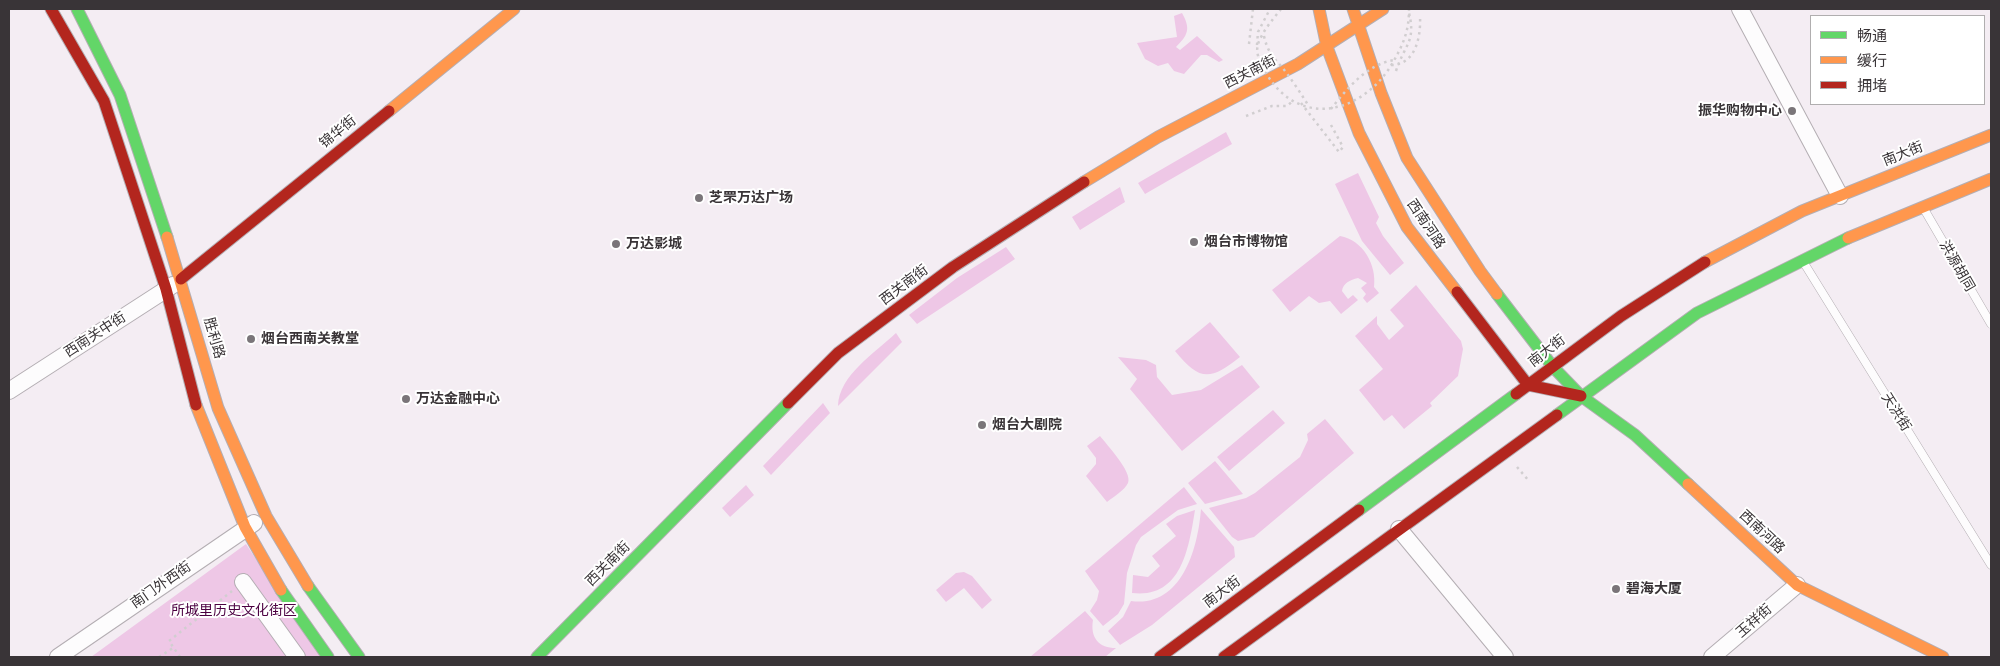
<!DOCTYPE html>
<html>
<head>
<meta charset="utf-8">
<style>
	body { margin:0 }
	#map { position:relative; width:2000px; height:666px; overflow:hidden; background:#f4edf3; font-family:Inter,"Noto Sans SC",sans-serif }
	canvas { display:block }
	.frame { position:absolute; inset:0; border:10px solid #393437; pointer-events:none }
	.legend { position:absolute; left:1810px; top:15px; width:175px; height:90px; box-sizing:border-box; background:#fff; border:1px solid #b0aeaf; margin:0; padding:6px 9px; list-style:none; font-size:15px; color:#393437 }
	.legend li { display:flex; align-items:center; gap:10px; height:25px }
	.legend b { width:25px; border:1px solid #b0aeaf }
</style>
</head>
<body>
<div id="map">
<canvas width="2000" height="666"></canvas>
<div class="frame"></div>
<ul class="legend">
<li><b style="height:6px;background:#63d668"></b>畅通</li>
<li><b style="height:6px;background:#ff974d"></b>缓行</li>
<li><b style="height:6px;background:#b3261e"></b>拥堵</li>
</ul>
</div>
<script>
const g = document.querySelector('canvas').getContext('2d');
g.lineJoin = 'round';
function fillPath(path, color) { g.fillStyle = color; g.fill(path, 'evenodd'); }
function stroke(path, color, width, dash) { g.strokeStyle = color; g.lineWidth = width; g.lineCap = dash ? 'butt' : 'round'; g.setLineDash(dash || []); g.stroke(path); }
function drawText(font, color, halo, rows, align = 'center') {
  g.font = font + ' Inter,"Noto Sans SC",sans-serif'; g.lineWidth = 4; g.setLineDash([]); g.textBaseline = 'middle'; g.strokeStyle = halo; g.fillStyle = color; for (const [text, x, y, turn = 0] of rows) {
    g.save(); g.translate(x, y); g.rotate((+turn || 0) * Math.PI / 180); g.textAlign = isNaN(turn) ? turn : align; if (halo) g.strokeText(text, 0, 0); g.fillText(text, 0, 0); g.restore();
  }
}
const green = new Path2D(`
	M1182,13C1191,29 1188,35 1176,47L1180,50L1197,36L1223,60L1219,62L1207,55H1201L1184,74L1174,71L1168,63L1158,66L1145,59L1137,43L1177,37L1174,16Z
	M1226,132L1232,144L1145,194L1138,183Z
	M1358,173L1379,217L1376,223L1383,236L1404,263L1390,275L1362,241L1335,184Z
	M1120,187L1125,202L1080,230L1072,217Z
	M1340,236C1363,240 1377,265 1374,287L1379,293L1367,303L1363,298L1366,294L1361,288L1367,283L1358,278C1350,280 1343,283 1342,291L1348,299L1353,295L1358,300L1341,314L1330,301L1319,303L1309,296L1290,312L1272,290Z
	M1006,247L1015,259L917,324L909,315L957,278Z
	M1416,285L1461,341L1463,349L1458,376L1430,403L1432,406L1404,429L1392,415L1384,421L1359,390L1383,369L1355,336L1377,316V324L1389,340L1404,326L1390,310Z
	M1210,322L1240,357C1209,382 1199,380 1175,351Z
	M896,333L902,342L838,406C839,375 875,353 896,333Z
	M1118,357L1146,360L1156,365L1157,377L1172,395L1201,390L1242,365L1260,387L1182,451L1130,389L1137,379Z
	M823,403L830,413L771,475L763,466Z
	M1273,410L1285,423L1229,471L1217,457Z
	M1325,419L1354,453L1254,537L1238,541L1232,537L1209,508L1246,498L1255,493L1300,457L1308,440L1307,434Z
	M1100,436C1106,444 1133,472 1128,483C1125,490 1113,497 1107,502L1086,476L1096,464V458L1087,446Z
	M1215,461L1243,494L1205,504L1188,483Z
	M746,485L754,495L730,517L722,508Z
	M1184,487L1197,504L1178,510L1141,537L1136,545L1127,573L1124,604L1118,614L1103,626L1090,611L1097,600L1099,591L1085,571Z
	M1201,509L1234,547L1235,557L1152,625L1120,645L1108,631L1123,617L1131,601C1182,608 1198,548 1201,509Z
	M1195,510C1189,547 1182,599 1132,593L1133,575L1148,577L1160,566L1152,556L1176,536L1166,524L1177,516Z
	M246,544L321,657H91Z
	M964,572L972,576L992,600L982,609L964,588L946,602L936,590L956,573Z
	M1085,611L1093,620C1090,638 1099,648 1116,648L1105,657H1030Z`);
const path = new Path2D(`
	M1249,44L1253,9
	M1257,45L1258,32L1270,9
	M1391,65C1416,65 1421,36 1420,16
	M1396,71C1405,43 1417,42 1408,9
	M1301,103L1339,152L1343,147L1331,125
	M1246,116L1272,106H1287L1294,100
	M1517,467L1529,481
	M159,657L173,648
	M180,657L169,641L232,591`);
const lane = new Path2D(`
	M1924,209L1991,324
	M1804,263L1991,565`);
const street = new Path2D(`
	M1740,9L1840,196
	M9,391L173,285
	M1399,529L1505,657
	M243,582L297,657
	M58,657L254,523
	M1712,657L1797,585`);
const fast = new Path2D(`
	M77,9L120,95L167,237
	M1497,294L1553,367L1581,396L1635,435L1688,484
	M1557,415L1697,313L1848,238
	M1359,510L1516,394
	M308,586L359,657
	M281,590L328,657
	M537,657L788,403`);
const slow = new Path2D(`
	M1319,9L1327,47L1359,133L1407,227L1457,292
	M1353,9L1381,93L1407,158L1480,271L1497,294
	M389,111L514,9
	M1084,182L1158,137L1298,64L1383,9
	M167,237L218,408L266,516L308,586
	M1848,238L1991,179
	M1705,262L1802,211L1991,135
	M196,405L245,527L281,590
	M1688,484L1797,585L1943,657`);
const jam = new Path2D(`
	M51,9L104,101L166,289L196,405
	M181,279L389,111
	M1457,292L1528,385L1581,396
	M1516,394L1621,316L1705,262
	M788,403L838,353L953,267L1084,182
	M1160,657L1359,510
	M1224,657L1557,415`);
const pathBridge = new Path2D(`
	M1281,9C1273,19 1262,32 1258,44C1255,54 1261,64 1266,73C1299,129 1362,114 1392,64C1403,45 1409,31 1409,10
	M1264,36C1267,50 1272,56 1281,66C1288,74 1302,95 1308,105
	M1331,109C1347,88 1368,64 1394,60`);
const markers = [
	[1792,111,5,"#7a7579"],
	[699,198,5,"#7a7579"],
	[1194,242,5,"#7a7579"],
	[616,244,5,"#7a7579"],
	[251,339,5,"#7a7579"],
	[406,399,5,"#7a7579"],
	[982,425,5,"#7a7579"],
	[1616,589,5,"#7a7579"]
];
const streetNames = [
	["西关南街",1250,72,-27],
	["锦华街",338,132,-39],
	["南大街",1903,154,-22],
	["西南河路",1426,224,56],
	["洪源胡同",1957,266,60],
	["西关南街",904,285,-37],
	["西南关中街",95,335,-33],
	["胜利路",214,338,74],
	["南大街",1547,351,-38],
	["天洪街",1896,412,58],
	["西南河路",1762,532,43],
	["西关南街",608,564,-45],
	["南门外西街",161,585,-35],
	["南大街",1222,592,-37],
	["玉祥街",1754,621,-41]
];
const poiNames = [
	["振华购物中心",1782,111,"right"],
	["芝罘万达广场",709,198],
	["烟台市博物馆",1204,242],
	["万达影城",626,244],
	["烟台西南关教堂",261,339],
	["万达金融中心",416,399],
	["烟台大剧院",992,425],
	["碧海大厦",1626,589]
];
const parkNames = [
	["所城里历史文化街区",234,611]
];
fillPath(green, '#eec7e6');
stroke(lane, '#b4aeb3', 9);
stroke(street, '#b4aeb3', 18);
stroke(fast, '#b4aeb3', 13);
stroke(slow, '#b4aeb3', 13);
stroke(jam, '#b4aeb3', 13);
stroke(path, '#d1ced0', 2.5, [2.5, 4]);
stroke(lane, '#fdfcfd', 8);
stroke(street, '#fdfcfd', 16);
stroke(fast, '#63d668', 11);
stroke(slow, '#ff974d', 11);
stroke(jam, '#b3261e', 11);
stroke(pathBridge, '#d1ced0', 2.5, [2.5, 4]);
for (const [x, y, r, color] of markers) { const dot = new Path2D(); dot.arc(x, y, r, 0, 2 * Math.PI); g.fillStyle = color; g.fill(dot); stroke(dot, '#fff', 2); }
drawText('14px', '#393437', '#fff', streetNames);
drawText('bold 14px', '#393437', '#fff', poiNames, 'left');
drawText('14px', '#4c0142', '#fff', parkNames);
</script>
</body>
</html>
